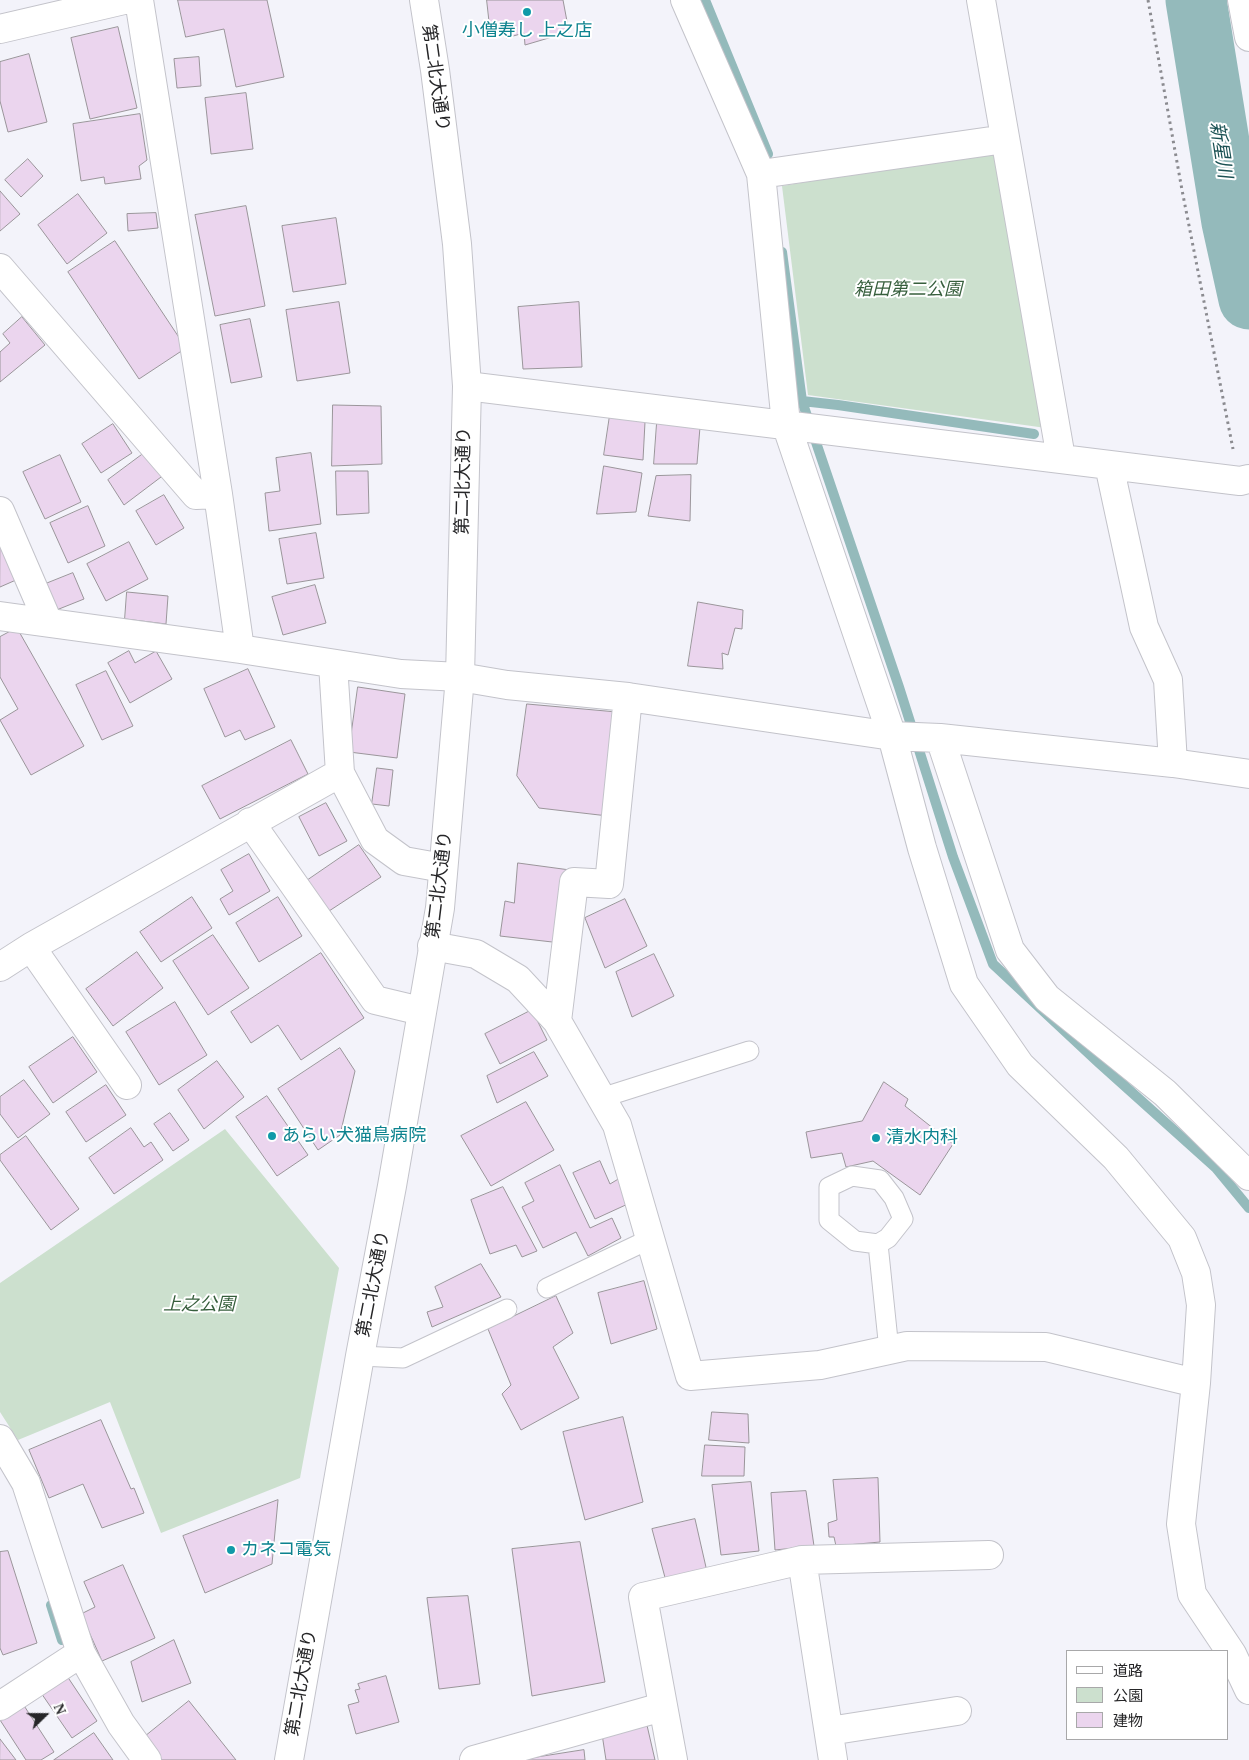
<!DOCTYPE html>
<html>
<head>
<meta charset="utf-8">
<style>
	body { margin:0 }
	#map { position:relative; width:1249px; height:1760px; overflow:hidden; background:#f3f3fa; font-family:"Times New Roman","Noto Sans JP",serif }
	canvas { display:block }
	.legend { position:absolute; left:1066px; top:1650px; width:162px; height:90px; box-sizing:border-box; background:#fff; border:1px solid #a8a8a9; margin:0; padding:6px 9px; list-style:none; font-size:15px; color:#262628 }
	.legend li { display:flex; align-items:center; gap:10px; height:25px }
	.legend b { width:25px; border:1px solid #a8a8a9 }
	.north { position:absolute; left:20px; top:1690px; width:50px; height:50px; -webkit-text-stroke:4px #fff; paint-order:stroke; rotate:68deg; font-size:14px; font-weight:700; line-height:20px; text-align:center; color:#262628 }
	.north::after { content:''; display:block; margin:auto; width:18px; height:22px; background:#262628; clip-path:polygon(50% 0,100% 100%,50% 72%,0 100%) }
</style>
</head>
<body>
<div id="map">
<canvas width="1249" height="1760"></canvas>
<ul class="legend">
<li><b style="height:6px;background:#fff"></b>道路</li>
<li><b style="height:14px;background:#cce0ce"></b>公園</li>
<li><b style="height:14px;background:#ebd5ee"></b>建物</li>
</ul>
<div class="north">N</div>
</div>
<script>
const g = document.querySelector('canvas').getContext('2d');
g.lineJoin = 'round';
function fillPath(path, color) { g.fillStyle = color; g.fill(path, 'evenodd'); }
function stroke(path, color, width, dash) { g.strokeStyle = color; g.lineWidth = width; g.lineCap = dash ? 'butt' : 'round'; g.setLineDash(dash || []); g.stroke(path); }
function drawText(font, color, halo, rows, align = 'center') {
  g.font = font + ' "Times New Roman","Noto Sans JP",serif'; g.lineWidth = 4; g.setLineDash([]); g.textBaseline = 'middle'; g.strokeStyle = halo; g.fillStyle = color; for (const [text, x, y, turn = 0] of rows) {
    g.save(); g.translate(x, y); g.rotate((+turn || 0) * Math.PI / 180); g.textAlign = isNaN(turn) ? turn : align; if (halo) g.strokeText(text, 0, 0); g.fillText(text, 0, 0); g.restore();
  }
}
const green = new Path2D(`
	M999,150L1046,428L808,395L782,186Z
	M225,1129L339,1268L300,1478L161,1533L110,1402L18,1440L0,1412V1283Z`);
const stream = new Path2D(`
	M705,0L768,154
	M782,252L802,401L899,687L953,857L993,964L1098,1062L1216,1168L1249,1208
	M802,401L838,405L1034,434
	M51,1605L62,1640`);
const river = new Path2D(`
	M1196,0L1232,222L1249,299`);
const building = new Path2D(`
	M178,0H267L284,77L236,87L224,29L186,37Z
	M487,0H563L569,32L525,45L524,33L506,38L505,25L490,27Z
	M118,27L137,108L90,119L71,38Z
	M29,54L47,122L8,132L0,101V62Z
	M199,57L201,86L177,88L174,59Z
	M246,93L253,149L211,154L205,98Z
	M140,114L147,160L139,166L141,179L105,184L104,177L81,181L73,124Z
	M28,159L43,176L21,197L5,180Z
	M0,191L20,214L0,231Z
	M78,194L107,233L67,264L38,225Z
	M246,206L265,306L215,316L195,215Z
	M156,213L158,228L128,231L127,214Z
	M336,218L346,284L293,292L282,226Z
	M115,241L186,348L139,379L68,272Z
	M339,302L350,373L297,381L286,310Z
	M579,302L582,367L523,369L518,307Z
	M22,317L45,345L0,382V352L10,343L3,334Z
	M250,319L262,377L231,383L220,325Z
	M333,405L381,406L382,464L332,466Z
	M610,415L645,422L643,460L604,455Z
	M657,423L700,427L697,464H654Z
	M113,424L132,453L101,473L82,444Z
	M147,451L165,474L124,505L108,480Z
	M311,453L321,524L269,531L265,493L280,491L276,458Z
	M60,455L81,502L45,519L23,472Z
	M604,466L642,473L636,512L597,514Z
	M336,471H368L369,513L337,515Z
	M691,475L690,521L648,516L656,476Z
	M164,495L184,528L156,545L136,511Z
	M88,506L105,546L68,563L50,523Z
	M316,533L324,578L287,584L279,539Z
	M129,542L148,579L106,601L87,564Z
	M0,546L16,580L0,587Z
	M73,573L84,599L54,611L43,585Z
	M315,585L326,623L283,635L272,597Z
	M127,592L168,596L166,624L125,619Z
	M698,602L743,610L742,629L735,628L728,655L722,653L723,669L688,666Z
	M17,628L84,746L31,775L0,720L18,709L0,677V637Z
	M129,651L135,663L156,651L172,679L130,703L108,663Z
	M248,669L275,727L245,740L240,730L225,737L204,689Z
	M106,671L133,726L102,740L76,685Z
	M358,687L405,694L397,758L349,752Z
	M527,704L617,712L608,816L539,808L517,776Z
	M291,740L308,774L220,819L202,786Z
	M377,768L393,770L389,806L372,804Z
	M326,803L347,841L319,856L299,817Z
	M359,845L381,877L326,913L305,882Z
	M249,854L270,891L229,915L220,899L233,891L221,870Z
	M518,863L570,870L561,943L500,936L505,901L514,903Z
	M192,897L212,928L161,962L140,932Z
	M278,897L302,936L259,962L236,923Z
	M625,899L647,946L605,968L585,918Z
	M213,935L249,988L208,1015L173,961Z
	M137,952L163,988L113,1026L86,989Z
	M321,953L364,1018L301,1060L278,1025L251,1043L231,1012Z
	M654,954L674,996L632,1017L616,972Z
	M175,1002L207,1055L159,1085L126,1032Z
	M532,1010L547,1040L500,1064L485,1034Z
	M73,1037L97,1072L53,1103L29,1067Z
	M340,1048L355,1071L340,1135L318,1150L278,1089Z
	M534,1052L548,1076L497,1103L487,1076Z
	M217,1061L244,1097L204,1129L178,1090Z
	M24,1080L50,1114L18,1138L0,1114V1097Z
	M884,1082L908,1099L905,1106L953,1144L920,1195L873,1161L846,1167L842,1153L811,1158L806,1132L862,1121Z
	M106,1085L126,1115L86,1142L66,1112Z
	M267,1096L308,1155L277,1176L236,1117Z
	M526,1102L554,1150L491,1186L461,1136Z
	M170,1113L189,1140L173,1151L154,1124Z
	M131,1128L144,1147L151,1142L163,1160L114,1194L89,1158Z
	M26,1136L79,1209L51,1230L0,1160V1155Z
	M600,1161L610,1184L620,1178L630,1203L595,1219L573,1173Z
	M560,1165L590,1228L612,1218L621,1238L588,1256L576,1232L543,1248L522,1207L534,1201L525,1183Z
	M503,1187L537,1251L522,1257L516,1245L490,1254L471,1200Z
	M481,1264L501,1297L432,1327L427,1312L443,1307L435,1287Z
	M644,1281L657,1329L611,1344L598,1293Z
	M556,1296L573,1333L553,1347L579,1398L521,1430L502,1394L511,1385L488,1329Z
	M712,1412L748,1414L749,1443L709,1440Z
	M623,1417L643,1502L585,1520L563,1432Z
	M101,1420L131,1489L134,1488L144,1513L102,1528L83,1484L49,1498L29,1450Z
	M705,1445L745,1447L744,1476H702Z
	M878,1478L880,1542L836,1546L834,1537H829L828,1523L837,1520L833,1480Z
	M751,1482L759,1551L721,1555L712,1485Z
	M806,1491L814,1546L775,1550L771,1493Z
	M278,1500L272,1564L205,1593L183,1536Z
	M695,1519L708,1576L667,1585L652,1529Z
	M580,1542L605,1682L532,1696L512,1549Z
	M8,1551L37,1643L3,1655L0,1648V1552Z
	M123,1565L155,1638L102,1661L81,1614L95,1607L84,1582Z
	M468,1596L480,1684L439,1689L427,1598Z
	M174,1640L191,1683L142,1702L131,1662Z
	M63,1670L97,1721L72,1738L37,1687Z
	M386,1676L399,1722L356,1734L348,1705L359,1702L355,1690L360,1689L358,1684Z
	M21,1701L54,1752L41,1760H26L0,1720Z
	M189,1701L236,1760H159L142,1739Z
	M646,1721L655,1760H606L602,1734Z
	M94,1733L113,1760H54Z
	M0,1739L16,1760H0Z
	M584,1750L585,1760H518Z`);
const path = new Path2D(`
	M1148,0L1182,190L1233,449`);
const lane = new Path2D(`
	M601,1098L749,1051
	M878,1244L888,1238L903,1219L894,1198L880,1180L852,1176L829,1187V1220L855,1241L878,1244L889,1350
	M547,1288L650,1239
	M360,1356L403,1358L507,1309`);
const street = new Path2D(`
	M139,0L218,494L240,649
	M685,0L761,174L786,424L892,736L922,848L964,984L1020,1065L1116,1158L1182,1238L1196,1273L1201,1305L1196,1383L1181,1524L1192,1594L1232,1654L1249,1690
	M981,0L1061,458
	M1242,0L1249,37
	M0,29L124,0
	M761,174L1005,139
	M0,268L196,495L218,494
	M467,386L1240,481L1249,479
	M1109,465L1144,627L1168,680L1173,763
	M0,511L48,622
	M0,616L240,649L401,674L460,677L507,685L628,697L892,736L940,738L1173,763L1249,774
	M333,664L340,773L375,840L404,861L443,868
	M940,738L1010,950L1047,998L1165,1093L1249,1176
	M250,822L375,1000L421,1011
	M432,946L476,954L518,979L557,1021L617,1125L690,1376L820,1365L907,1346L1046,1347L1196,1383
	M31,947L127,1085
	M0,967L31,947L340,773
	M557,1021L574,882L609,884L628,697
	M0,1439L26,1483L81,1653L121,1724L147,1760
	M802,1560L989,1555
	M0,1706L81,1653
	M829,1731L957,1711
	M474,1760L662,1707
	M673,1760L643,1597L802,1560L833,1760`);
const secondary = new Path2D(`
	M289,1760L360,1356L392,1186L440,908L460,677L467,386L457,244L435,70L424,0`);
const markers = [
	[527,12,5,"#0f9aa8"],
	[272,1136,5,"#0f9aa8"],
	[876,1138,5,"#0f9aa8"],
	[231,1550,5,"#0f9aa8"]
];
const cultureNames = [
	["小僧寿し 上之店",527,31,"center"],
	["あらい犬猫鳥病院",282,1136],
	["清水内科",886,1138],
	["カネコ電気",241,1550]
];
const streetNames = [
	["第二北大通り",435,78,82],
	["第二北大通り",464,481,-89],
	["第二北大通り",440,885,-83],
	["第二北大通り",374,1284,-79],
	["第二北大通り",302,1683,-80]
];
const parkNames = [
	["箱田第二公園",908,290],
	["上之公園",199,1305]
];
const waterNames = [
	["新星川",1220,150,81]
];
fillPath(green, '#cce0ce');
stroke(stream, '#94babb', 10);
stroke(river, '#94babb', 61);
fillPath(building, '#ebd5ee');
stroke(building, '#9a959a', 1);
stroke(lane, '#c3c3ca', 21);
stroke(street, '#c3c3ca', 30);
stroke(secondary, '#c3c3ca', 30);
stroke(path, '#8b8b90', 3, [2.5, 4]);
stroke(lane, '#fff', 19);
stroke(street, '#fff', 28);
stroke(secondary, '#fff', 28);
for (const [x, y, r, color] of markers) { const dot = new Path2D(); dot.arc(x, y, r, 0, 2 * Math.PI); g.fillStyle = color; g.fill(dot); stroke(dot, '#fff', 2); }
drawText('18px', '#0d838f', '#fff', cultureNames, 'left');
drawText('18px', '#262628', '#fff', streetNames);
drawText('italic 18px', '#375f3d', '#fff', parkNames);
drawText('italic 19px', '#1a5153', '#fff', waterNames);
</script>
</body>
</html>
